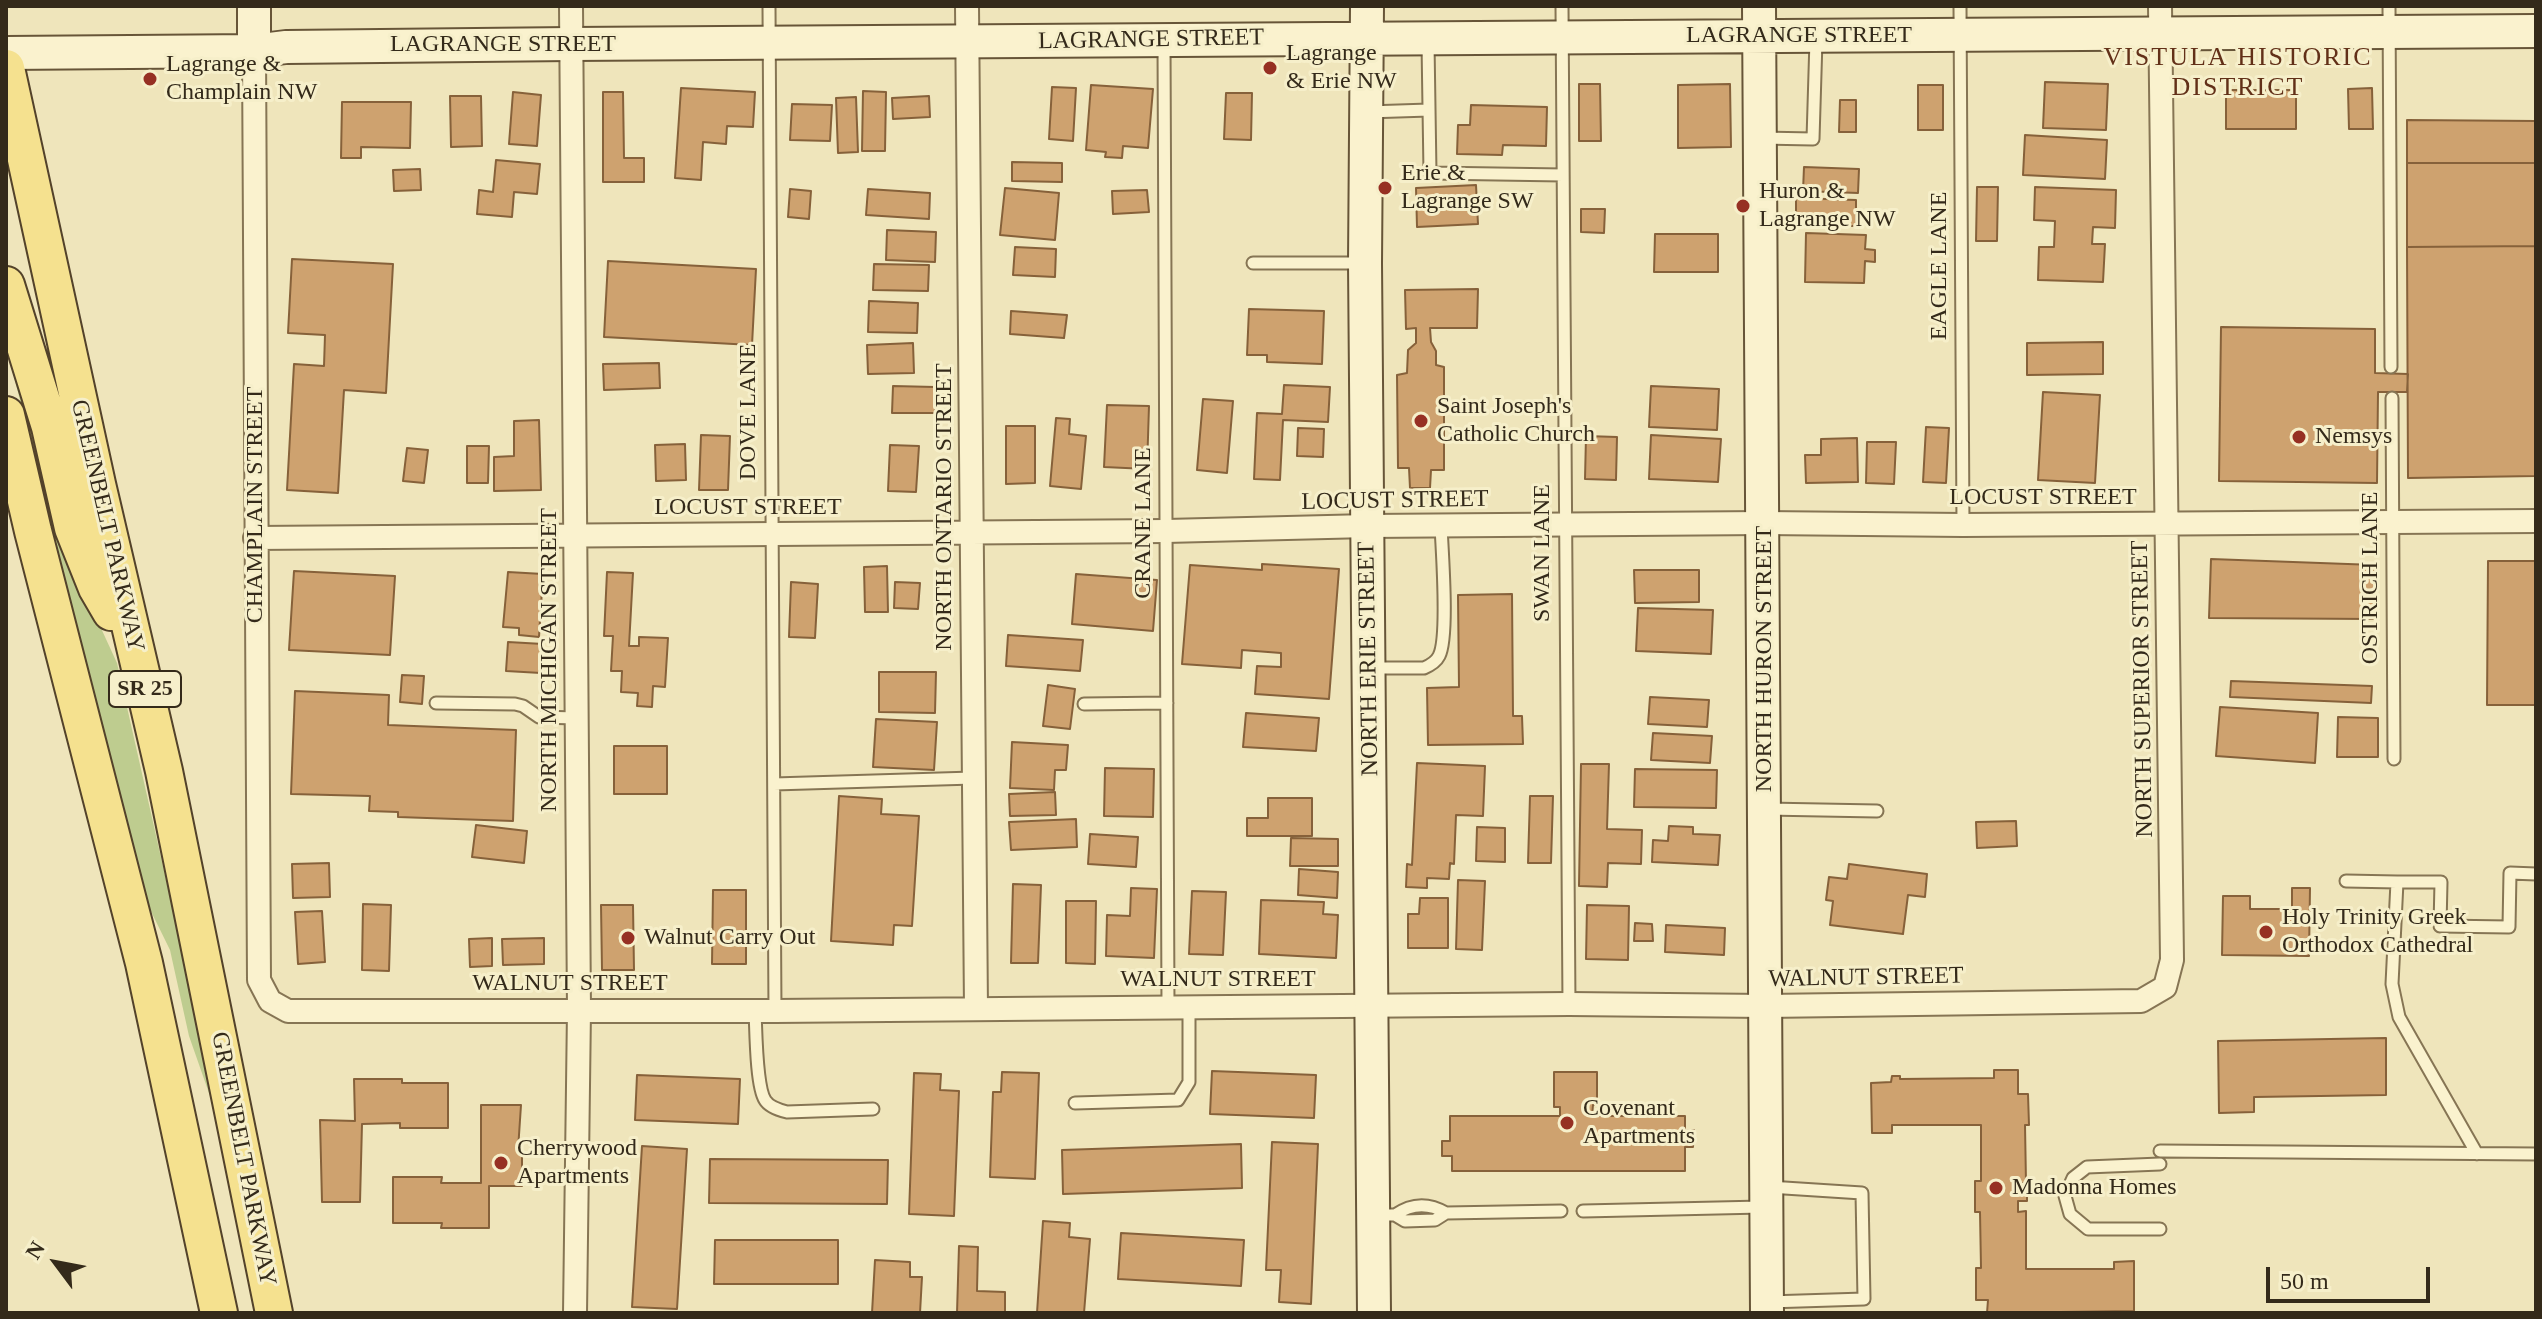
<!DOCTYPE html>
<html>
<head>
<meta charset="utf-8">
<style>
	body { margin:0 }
	#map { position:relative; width:2542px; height:1319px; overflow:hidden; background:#efe5bb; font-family:Georgia,serif }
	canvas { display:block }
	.frame { position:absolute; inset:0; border:8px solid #342a1a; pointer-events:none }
	.north { position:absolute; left:16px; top:1223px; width:80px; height:80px; -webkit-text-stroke:6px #f6efca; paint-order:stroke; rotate:302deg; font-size:22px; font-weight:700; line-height:32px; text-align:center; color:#342a1a }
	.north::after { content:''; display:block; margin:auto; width:28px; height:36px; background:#342a1a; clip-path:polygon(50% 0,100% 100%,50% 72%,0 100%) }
	.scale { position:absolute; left:2266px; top:1267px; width:164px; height:36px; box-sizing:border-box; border:4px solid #342a1a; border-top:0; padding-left:10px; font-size:24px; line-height:28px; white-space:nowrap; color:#342a1a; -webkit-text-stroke:6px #f6efca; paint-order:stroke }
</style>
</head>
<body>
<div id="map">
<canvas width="2542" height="1319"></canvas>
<div class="frame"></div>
<div class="north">N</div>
<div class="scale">50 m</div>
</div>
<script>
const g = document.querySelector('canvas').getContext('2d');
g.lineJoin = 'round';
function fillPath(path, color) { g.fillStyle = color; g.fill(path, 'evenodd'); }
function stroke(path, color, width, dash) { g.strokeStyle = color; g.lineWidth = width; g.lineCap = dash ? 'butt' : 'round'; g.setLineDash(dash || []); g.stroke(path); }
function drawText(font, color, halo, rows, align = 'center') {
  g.font = font + ' Georgia,serif'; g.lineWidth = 6; g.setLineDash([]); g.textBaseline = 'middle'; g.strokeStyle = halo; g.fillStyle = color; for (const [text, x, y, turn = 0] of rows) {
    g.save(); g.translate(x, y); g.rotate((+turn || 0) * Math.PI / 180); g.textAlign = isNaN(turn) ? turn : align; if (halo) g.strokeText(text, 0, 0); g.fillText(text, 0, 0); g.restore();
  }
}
const green = new Path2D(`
	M6,344L94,613L117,663L224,1136L189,1036L170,950L143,895Z`);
const building = new Path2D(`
	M2045,82L2108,84L2106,130L2043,128Z
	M1579,84H1600L1601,141H1579Z
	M1730,84L1731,147L1678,148V85Z
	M1091,85L1153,89L1148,148L1123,146L1122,158L1105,157L1106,152L1086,150Z
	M1918,85H1943V130H1918Z
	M1052,87L1076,88L1073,141L1049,139Z
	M681,88L755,92L753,127L727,126L726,144L703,142L701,180L675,178Z
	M2372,88L2373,129H2349L2348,89Z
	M2226,90H2296V129H2226Z
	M863,91L886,92L885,151H862Z
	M513,92L541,95L537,146L509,144Z
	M603,92H623L624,158H644V182H603Z
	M1226,93H1252L1251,140L1224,139Z
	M450,96H481L482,146L451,147Z
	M929,96L930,117L893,119L892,98Z
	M856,97L858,152L838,153L836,98Z
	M1840,100H1856V132H1839Z
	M342,102H411L410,148L361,147V158H341Z
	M792,104L832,105L830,141L790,140Z
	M1471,105L1547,107L1546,146L1503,145L1502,155L1457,154L1458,125H1470Z
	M2407,120L2536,121V163H2407Z
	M2025,135L2107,140L2105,179L2023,175Z
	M496,160L540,164L537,194L514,192L512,217L477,214L479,190L493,192Z
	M1012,162L1062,163V182L1012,181Z
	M2407,163H2536V246L2407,247Z
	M1804,167L1859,169L1858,193L1803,191Z
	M420,169L421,190L394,191L393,170Z
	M1476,185L1478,224L1417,227L1416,188Z
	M1977,187H1998L1997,241H1976Z
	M2035,187L2116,190L2115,228L2093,227L2092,244H2105L2103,282L2038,280L2039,247H2054L2055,221L2034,220Z
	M1005,188L1059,193L1055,240L1000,235Z
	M790,189L811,191L809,219L788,217Z
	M868,189L930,193L929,219L866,215Z
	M1147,190L1149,212L1113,214L1112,191Z
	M1796,198L1856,200V226L1796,225Z
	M1581,209H1605L1604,233L1581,232Z
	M887,230L936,232L935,262L886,260Z
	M1806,233L1866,235L1865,249L1875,250V262L1865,261L1864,283L1805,282Z
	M1655,234H1718V272H1654Z
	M2536,246V476L2408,478L2407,247Z
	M1015,247L1056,249L1055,277L1013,275Z
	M292,259L393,264L386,393L344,390L338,493L287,490L294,364L324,366L325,335L288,333Z
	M608,261L756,269L752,345L604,337Z
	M874,264L929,265L928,291L873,290Z
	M1478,289L1477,328H1430L1431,342L1436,351V365L1444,367V470H1431L1430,488H1410L1409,468H1398L1397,375L1407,373L1408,350L1416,343V328L1406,329L1405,290Z
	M869,301L918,303L917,333L868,332Z
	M1249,309L1324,311L1322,364L1267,362V355H1247Z
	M1011,311L1067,315L1064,338L1010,334Z
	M2221,327L2375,329V373L2408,374L2407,392H2378L2377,483L2219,481Z
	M2103,342V374L2027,375V343Z
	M913,343L914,373L868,374L867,345Z
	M659,363L660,388L604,390L603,364Z
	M1284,385L1330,387L1328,422L1283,420L1280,480L1254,479L1257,413L1282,414Z
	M893,386L935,387V413H892Z
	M1651,386L1719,389L1717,430L1649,427Z
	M2043,392L2100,395L2095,483L2038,480Z
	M1203,399L1233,401L1227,473L1197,470Z
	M1107,405L1149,406L1147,469L1104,467Z
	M1056,418L1070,419L1069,434L1086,436L1081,489L1050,486Z
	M539,420L541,490L494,491V457L514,456V421Z
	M1006,426H1035V483L1006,484Z
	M1926,427L1949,428L1946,483L1923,482Z
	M1298,428L1324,429L1323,457L1297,456Z
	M701,435L730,436L728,490H699Z
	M1651,435L1721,439L1718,482L1649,479Z
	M1586,436L1617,437L1616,480L1585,479Z
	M1857,438L1858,482L1806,483L1805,455H1821V439Z
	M1867,442H1896L1894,484L1866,483Z
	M685,444L686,480L656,481L655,445Z
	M890,445L919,446L916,492L888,491Z
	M467,446H489L488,483H467Z
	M407,448L428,450L424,483L403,481Z
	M2211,559L2375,565L2373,619L2209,618Z
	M2488,561H2536V705H2487Z
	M1262,564L1339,569L1329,699L1255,694L1257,666L1281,667V653L1242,650L1241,668L1182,664L1190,565L1262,570Z
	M887,566L888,612H865L864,567Z
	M1634,570H1699V602L1635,603Z
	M294,571L395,576L390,655L289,650Z
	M508,572L543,574L539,637L519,635V628L503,627Z
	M607,572L633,573L629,646H639V637L668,638L665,687L653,686L652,707L637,706L638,693L621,692L622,671H611L613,636H604Z
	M1076,574L1157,580L1153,631L1072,624Z
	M791,582L818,584L815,638L789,637Z
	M895,582L920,583L918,609L894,608Z
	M1512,594L1513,716H1522L1523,744L1428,745L1427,688L1459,687L1458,595Z
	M1638,608L1713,610L1711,654L1636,651Z
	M1008,635L1083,640L1080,671L1006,666Z
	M508,642L543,644L541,673L506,671Z
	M879,672H936L935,713L879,712Z
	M402,675L424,676L422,704L400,702Z
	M2231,681L2372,686L2371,703L2230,697Z
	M1048,685L1075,689L1070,729L1043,726Z
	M295,691L389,695L388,725L516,730L513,821L398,817V812L369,811L370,796L291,794Z
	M1650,697L1709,700L1707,727L1648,724Z
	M2220,707L2318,713L2315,763L2216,756Z
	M1246,713L1319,718L1316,751L1243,747Z
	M2338,717L2378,718V757H2337Z
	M876,719L937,722L934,770L873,767Z
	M1653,733L1712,736L1710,763L1651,760Z
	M1012,742L1068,745L1066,770H1055L1054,790L1010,788Z
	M614,746H667V794H614Z
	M1417,763L1485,766L1483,816L1456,815L1454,864L1450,863L1449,879L1427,878V888L1406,887L1407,864L1412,865Z
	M1581,764H1609L1607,829L1642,830L1641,864L1608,863L1607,887L1579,886Z
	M1105,768L1154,769L1153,817L1104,816Z
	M1635,769L1717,770L1716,808L1634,807Z
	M1055,792L1056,815L1010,816L1009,794Z
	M839,796L882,799L881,814L919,816L912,926L894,925L893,945L831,941Z
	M1530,796H1553L1551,863H1528Z
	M1268,798H1312V836H1247V818H1268Z
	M1076,819L1077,847L1011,850L1009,822Z
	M2016,821L2017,846L1977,848L1976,822Z
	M476,825L527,831L524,863L472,857Z
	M1669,826L1693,827V834L1720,835L1718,865L1652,862L1653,840L1668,841Z
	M1477,827L1505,828V862L1476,861Z
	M1090,834L1138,837L1136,867L1088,864Z
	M1291,838L1338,839V866H1290Z
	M329,863L330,897L293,898L292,864Z
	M1849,864L1927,874L1925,897L1908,895L1903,934L1830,925L1833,901L1826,900L1829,877L1847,879Z
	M1299,869L1338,872L1337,898L1298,895Z
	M1458,880L1485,881L1482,950L1456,949Z
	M1013,884L1041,885L1038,963H1011Z
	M1131,888L1157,889L1154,958L1106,956L1107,915L1130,916Z
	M2292,888H2310L2309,956L2222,955L2223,896H2250V909H2292Z
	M713,890H746V964H712Z
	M1192,891L1226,892L1223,955L1189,954Z
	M1420,898H1448V948H1408V914H1419Z
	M1261,900L1324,902L1323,914L1338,915L1336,958L1259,954Z
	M1066,901H1096L1095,964L1066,963Z
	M363,904L391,905L389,971L362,970Z
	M601,905H633L634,970H602Z
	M1587,905L1629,906L1628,960L1586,959Z
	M322,911L325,962L298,964L295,912Z
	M1635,923L1652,924L1653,941H1634Z
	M1666,925L1725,928L1724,955L1665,952Z
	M492,938V966L470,967L469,939Z
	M544,938V964L503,965L502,939Z
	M2386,1038V1095L2254,1097V1112L2219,1113L2218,1041Z
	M1994,1070H2018V1094H2028L2029,1125H2025L2026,1183H2017V1192H2027V1201H2018V1212L2026,1211V1269H2114V1262L2134,1261V1311L1987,1313L1988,1300H1976V1268H1981L1980,1212H1975V1181H1981V1125H1892V1133H1872L1871,1083L1891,1082L1892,1076H1900V1079L1994,1078Z
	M1212,1071L1316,1075L1314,1118L1210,1114Z
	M1002,1072L1039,1073L1035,1179L990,1177L993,1092H1001Z
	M1554,1072H1597V1105H1593L1592,1116H1685V1131L1694,1130L1693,1147H1685V1171H1452V1156H1442V1141H1450V1116H1560V1107H1554Z
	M914,1073L941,1074L940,1090L959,1091L954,1216L909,1214Z
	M637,1075L740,1079L738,1124L635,1120Z
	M354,1079H402V1083H448V1128H400V1123L362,1124L360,1202H322L320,1120L355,1121Z
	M481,1105H521L518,1150L522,1149V1186H489V1228H441L442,1223H393V1177H442L441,1183H481Z
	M1272,1142L1318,1144L1311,1304L1279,1302L1281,1270H1266Z
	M1241,1144L1242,1188L1063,1194L1062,1150Z
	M642,1146L687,1149L677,1309L632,1307Z
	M710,1159L888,1160L887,1204L709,1203Z
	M1043,1221L1070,1223L1069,1237L1090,1239L1084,1313H1037Z
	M1121,1233L1244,1240L1241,1286L1118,1279Z
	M715,1240H838V1284H714Z
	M959,1246L978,1247L977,1291L1005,1292V1313H957Z
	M875,1260L910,1262V1277H922L920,1313H872Z`);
const lane = new Path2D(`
	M769,6L775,1011
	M1562,6L1569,1004
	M1960,6L1963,525
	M2389,6L2391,367
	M1164,43L1168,1006
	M1428,43L1430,173L1563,175
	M1367,112L1429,110
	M1761,138L1813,139L1816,40
	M1253,263H1364
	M2392,398L2394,759
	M1370,668H1424C1431,665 1436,662 1439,656C1449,637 1442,551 1441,526
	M436,703L515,704L523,706L539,717L576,718
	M1084,704L1167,703
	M774,784L973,778
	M1766,809L1877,811
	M2346,881L2397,882
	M755,1011C756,1030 756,1086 765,1100C769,1107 779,1110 787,1112L873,1109
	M1075,1103L1178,1100L1189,1082V1006
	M2160,1151L2536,1154
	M2477,1154L2399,1017L2392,984L2397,882H2441L2440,926L2509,927L2510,873L2536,874
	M1583,1211L1762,1207
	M1446,1213L1561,1211
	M1374,1215H1395L1405,1221L1435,1220L1446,1213C1429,1203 1412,1203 1395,1215
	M2160,1229H2088L2070,1214L2065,1196L2073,1178L2087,1167L2160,1164
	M1768,1302L1864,1299L1862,1193L1769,1187`);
const street = new Path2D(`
	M571,6L579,1010L575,1313
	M967,6L976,1008
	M254,51L259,980L270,1001L288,1011H775L1569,1004L1766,1006L2141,1001L2165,987L2172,960L2160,6
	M255,538L1166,531L1368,526L1764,523L1963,525L2536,521`);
const secondary = new Path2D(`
	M1367,6L1365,263L1374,1313
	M1759,6L1767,1313
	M254,51V6
	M6,53L254,51L286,47L571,44L2536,31`);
const primary = new Path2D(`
	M6,68L97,484L164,771L274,1313
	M6,285L50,427L73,528L97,588L111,612
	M6,415L33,531L144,963L219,1313`);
const markers = [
	[1270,68,8,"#963023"],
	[150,79,8,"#963023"],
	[1385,188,8,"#963023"],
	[1743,206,8,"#963023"],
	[1421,421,8,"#963023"],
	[2299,437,8,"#963023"],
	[2266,932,8,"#963023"],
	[628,938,8,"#963023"],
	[1567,1123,8,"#963023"],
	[501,1163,8,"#963023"],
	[1996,1188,8,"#963023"]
];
const shields = [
	[145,689,72]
];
const shieldNames = [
	["SR 25",145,689]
];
const streetNames = [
	["LAGRANGE STREET",1799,36],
	["LAGRANGE STREET",1151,40,-1],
	["LAGRANGE STREET",503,45],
	["EAGLE LANE",1940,266,-90],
	["DOVE LANE",749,412,-90],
	["LOCUST STREET",2043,498],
	["LOCUST STREET",1395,501,-1],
	["CHAMPLAIN STREET",256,505,-90],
	["NORTH ONTARIO STREET",945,507,-90],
	["LOCUST STREET",748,508],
	["CRANE LANE",1144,523,-90],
	["GREENBELT PARKWAY",107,526,77],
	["SWAN LANE",1543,553,-90],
	["OSTRICH LANE",2371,578,-90],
	["NORTH ERIE STREET",1369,659,-91],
	["NORTH HURON STREET",1765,659,-90],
	["NORTH MICHIGAN STREET",550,660,-90],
	["NORTH SUPERIOR STREET",2143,689,-91],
	["WALNUT STREET",1866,978,-1],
	["WALNUT STREET",1218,980],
	["WALNUT STREET",570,984],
	["GREENBELT PARKWAY",243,1159,79]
];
const poiNames = [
	["Lagrange",1286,54],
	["& Erie NW",1286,82],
	["Lagrange &",166,65],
	["Champlain NW",166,93],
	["Erie &",1401,174],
	["Lagrange SW",1401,202],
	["Huron &",1759,192],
	["Lagrange NW",1759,220],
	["Saint Joseph's",1437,407],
	["Catholic Church",1437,435],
	["Nemsys",2315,437],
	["Holy Trinity Greek",2282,918],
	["Orthodox Cathedral",2282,946],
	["Walnut Carry Out",644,938],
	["Covenant",1583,1109],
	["Apartments",1583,1137],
	["Cherrywood",517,1149],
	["Apartments",517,1177],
	["Madonna Homes",2012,1188]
];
const neighbourhoodNames = [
	["VISTULA HISTORIC",2238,58],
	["DISTRICT",2238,88]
];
fillPath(green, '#becc8f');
fillPath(building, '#cea26f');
stroke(building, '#86613a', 2);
stroke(lane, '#867554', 15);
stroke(street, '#867554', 26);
stroke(secondary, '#675538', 36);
stroke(primary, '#53422a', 40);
stroke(lane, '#faf2ce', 11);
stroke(street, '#faf2ce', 22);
stroke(secondary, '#faf2ce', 32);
stroke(primary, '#f5e18f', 36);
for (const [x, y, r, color] of markers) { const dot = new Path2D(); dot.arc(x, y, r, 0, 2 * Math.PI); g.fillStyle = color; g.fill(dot); stroke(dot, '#f6efca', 3); }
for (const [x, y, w] of shields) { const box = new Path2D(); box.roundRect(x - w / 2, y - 18, w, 36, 6); g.fillStyle = '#f6efca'; g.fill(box); stroke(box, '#342a1a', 2); }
drawText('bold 22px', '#342a1a', null, shieldNames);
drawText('24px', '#342a1a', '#f6efca', streetNames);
drawText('24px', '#342a1a', '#f6efca', poiNames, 'left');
g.letterSpacing = '2px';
drawText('26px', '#623018', '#f6efca', neighbourhoodNames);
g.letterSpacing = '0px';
</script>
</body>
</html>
